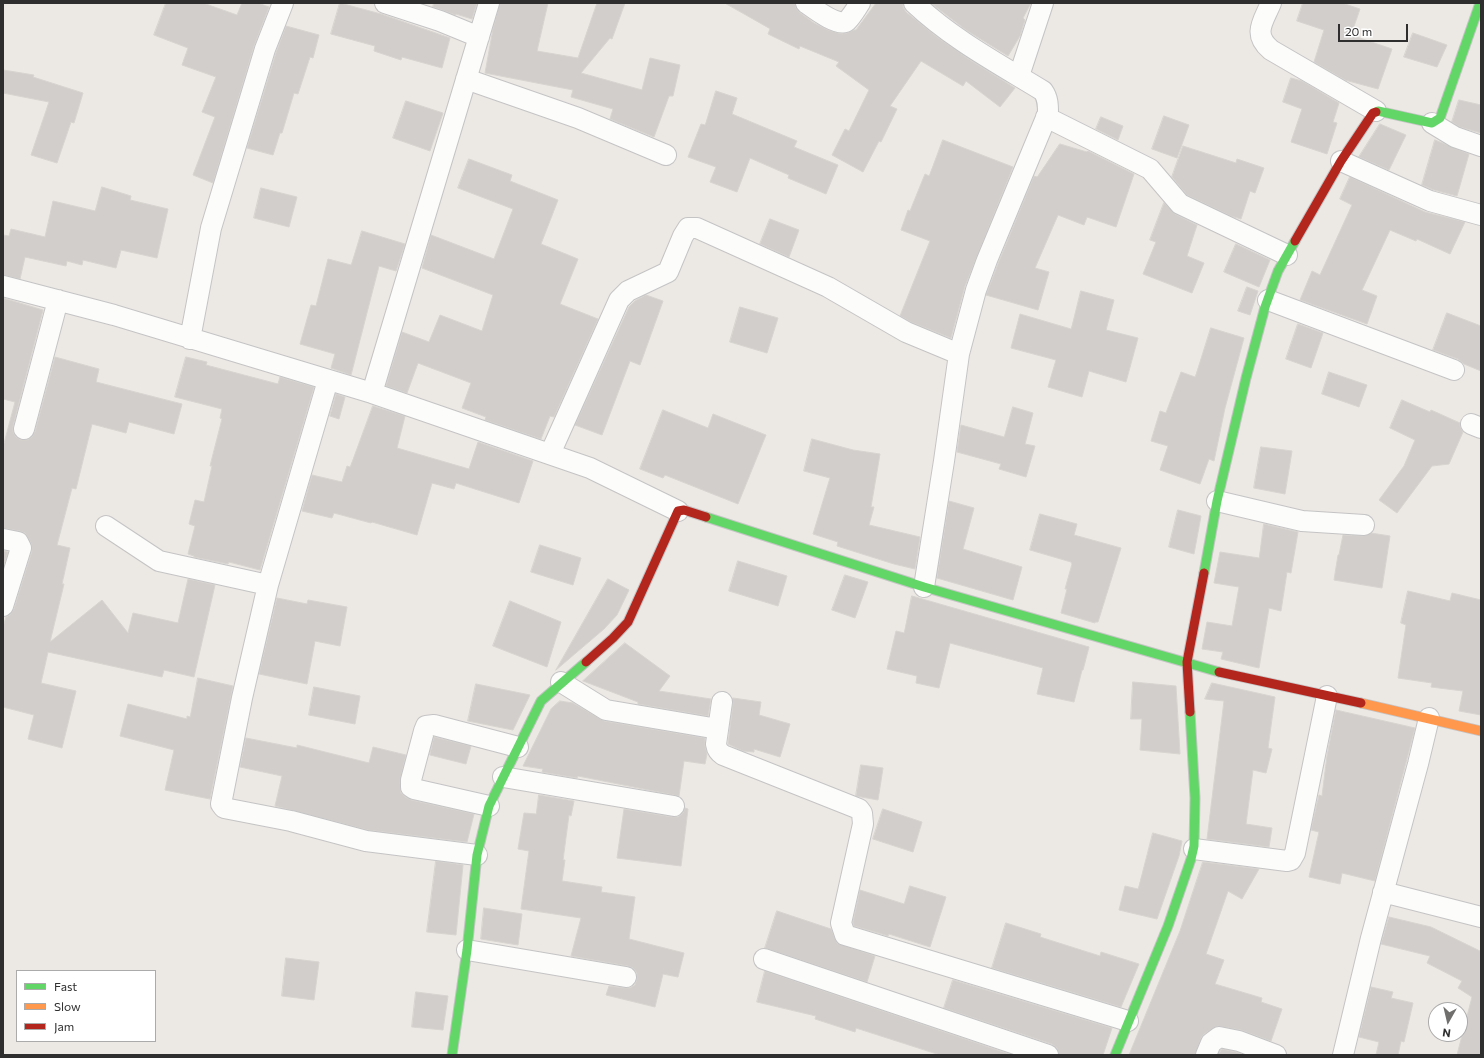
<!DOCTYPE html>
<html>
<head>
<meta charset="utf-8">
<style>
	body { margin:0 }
	#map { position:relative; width:1484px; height:1058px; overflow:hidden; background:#ece8e4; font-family:Commissioner,sans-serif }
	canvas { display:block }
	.frame { position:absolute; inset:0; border:4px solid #2e2e2e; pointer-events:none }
	.legend { position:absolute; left:16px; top:970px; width:140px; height:72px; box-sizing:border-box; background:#fff; border:1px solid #ababab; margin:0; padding:5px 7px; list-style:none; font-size:12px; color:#2e2e2e }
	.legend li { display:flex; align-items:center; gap:8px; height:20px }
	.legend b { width:20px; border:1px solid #ababab }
	.north { position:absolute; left:1428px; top:1002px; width:40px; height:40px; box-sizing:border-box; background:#fff; border:1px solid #ababab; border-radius:50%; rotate:188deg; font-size:11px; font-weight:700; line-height:16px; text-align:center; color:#2e2e2e }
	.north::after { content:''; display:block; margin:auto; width:14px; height:18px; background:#706f6e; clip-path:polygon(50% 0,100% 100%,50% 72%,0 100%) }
	.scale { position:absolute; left:1338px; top:24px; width:70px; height:18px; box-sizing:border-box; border:2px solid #2e2e2e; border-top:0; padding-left:5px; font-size:12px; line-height:14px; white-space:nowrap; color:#2e2e2e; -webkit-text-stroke:3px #fff; paint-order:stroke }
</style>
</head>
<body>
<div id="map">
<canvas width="1484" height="1058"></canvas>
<div class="frame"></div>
<ul class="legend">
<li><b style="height:5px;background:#63d668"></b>Fast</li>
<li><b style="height:5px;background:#ff974d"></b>Slow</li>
<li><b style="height:5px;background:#b3261e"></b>Jam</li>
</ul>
<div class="north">N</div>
<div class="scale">20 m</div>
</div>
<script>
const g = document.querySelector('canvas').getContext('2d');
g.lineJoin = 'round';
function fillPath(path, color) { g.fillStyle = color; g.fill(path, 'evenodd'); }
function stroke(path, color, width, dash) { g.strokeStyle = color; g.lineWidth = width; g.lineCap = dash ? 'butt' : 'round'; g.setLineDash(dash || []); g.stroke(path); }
const building = new Path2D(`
	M166,3H203L237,15L242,3H258L269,7L254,46L213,183L193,175L215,117L202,112L216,77L182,65L188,48L154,35Z
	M340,3L381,14L450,38L442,68L402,57L401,60L374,51L375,46L331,34Z
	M434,3H477L472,19L456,14V15L433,7Z
	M500,3H548L537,51L578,58L597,3H625L612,39L610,38L581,73L642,90L650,58L680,65L673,96H669L654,137L610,119L613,109L571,97L573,90L485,73L493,29Z
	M725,3H792L795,4L796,8L799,12L814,23L828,30L842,34L847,33L854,30H856L876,3H903V7L906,12L937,37L970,60L1015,88L1000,107L966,81L963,86L921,61L890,106L897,109L881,142L879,141L863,172L832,155L845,129L849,131L869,90L836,66L839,62L800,46L799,49L768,34L770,29Z
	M931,3H1031L1023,18L1025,20L1020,36L1008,56L966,30Z
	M1303,3H1342L1360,9L1351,35L1392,49L1378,89L1345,80L1314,62L1324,30L1297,21Z
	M286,26L319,35L313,58L310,57L298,94L294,93L282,133H280L273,155L247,148L276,53Z
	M1413,33L1447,45L1437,67L1404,57Z
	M3,70L34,75L33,77L83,93L74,123L71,122L57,163L31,155L49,102L3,93Z
	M1291,78L1302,81L1339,103L1333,122L1337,123L1327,154L1291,142L1302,109L1283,102Z
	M716,91L737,98L732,114L797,141L794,147L838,165L826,194L788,178L789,175L750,158L737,192L710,182L716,167L688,157L701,124L705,125Z
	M1459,100L1481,105V133L1460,127L1452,122Z
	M406,101L443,113L430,151L393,138Z
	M1164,116L1189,125L1177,158L1152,149Z
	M1101,117L1123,126L1118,140L1096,129Z
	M1380,124L1406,135L1389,170L1359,157Z
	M943,140L1013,167L965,286L951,338L911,322L900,316L930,241L901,230L908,210L910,211L925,174L929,176Z
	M1435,140L1469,154L1457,196L1434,190L1422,185Z
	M1060,144L1087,152L1088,151L1134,174L1116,227L1087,217L1084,225L1058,215L1035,268L1049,272L1038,310L986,295L998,264L1034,176L1037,177Z
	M1183,146L1236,163L1237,159L1264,168L1255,193L1250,191L1241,219L1231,216L1187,195L1172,177Z
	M469,159L512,175L510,181L558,200L541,244L578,259L560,304L598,319L554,417L550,416L541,439L485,420L486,417L462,408L471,383L418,363L407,393L386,386L402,332L429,342L440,315L482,331L493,295L422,268L431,235L494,259L513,209L458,188Z
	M1350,177L1425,212L1465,222L1450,254L1417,239L1416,241L1390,230L1362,290L1377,296L1367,324L1300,300L1312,271L1320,275L1352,205L1340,199Z
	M102,187L131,196L130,200L168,209L157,258L121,250L116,268L83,260L82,265L67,261L66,266L25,257L20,279L3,275V235L9,236L11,229L45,237L53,201L95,211Z
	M261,188L297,197L289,227L254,218Z
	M1164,203L1175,214L1197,225L1187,256L1204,263L1192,293L1143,274L1156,242L1150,240Z
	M770,219L799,230L789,257L760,244Z
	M362,231L405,244L396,271L379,266L351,375L331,368L335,354L300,344L311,305L316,306L328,259L351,265Z
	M1236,244L1270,260L1259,287L1224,272Z
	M1247,287L1258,291L1250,315L1238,311Z
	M1081,291L1114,300L1106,330L1138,338L1126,382L1089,371L1082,397L1048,387L1056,360L1011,348L1020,314L1071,329Z
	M646,295L663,301L640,365L630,361L602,435L575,425L629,307L635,301Z
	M3,298L43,310L13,426V432L16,437L21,440H27L32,437L35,432L55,357L99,369L96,382L182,404L174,434L129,422L126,433L92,424L76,489L72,488L57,545L70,548L62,584H64L50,642L102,600L128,633L133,613L178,623L188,579L215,585L194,677L164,670L162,677L48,652L41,683L76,691L62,748L28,739L34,715L3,707V627L6,617L10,615L14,609L32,551L31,543L25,533L20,531L3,528V447L15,402L3,399Z
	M740,307L778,318L767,353L730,342Z
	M1447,313L1481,326V371L1464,364L1458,359L1433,350Z
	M1298,324L1323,333L1311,368L1286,359Z
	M1211,328L1244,338L1225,408L1214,461L1209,459L1200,484L1160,470L1168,446L1151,441L1160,411L1166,413L1181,372L1195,377Z
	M186,357L207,362L206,365L278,384L280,377L314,387L260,570L229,562L228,564L194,557V556L188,554L195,526L189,524L195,500L204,502L212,466H210L222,419L220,418L222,409L175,397Z
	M1329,372L1367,385L1359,407L1322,394Z
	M336,394L345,397L339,419L330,416Z
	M1402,400L1430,412L1431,410L1460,423V426L1463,432L1449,464L1432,466L1397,513L1379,500L1404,466L1415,440L1390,428Z
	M373,406L405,416L397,448L469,469L478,442L533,461L519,503L456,483L454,489L432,483L417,535L372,522L371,523L334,513L332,518L302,511L312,475L342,482L347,466L350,467Z
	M1013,407L1033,413L1025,444L1035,446L1026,477L999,469L1001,464L957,452L961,425L1004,437Z
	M663,410L708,428L713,414L766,435L738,504L665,475L663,478L640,469Z
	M812,439L853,450L880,454L871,507H874L869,525L920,537L915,569L894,564L837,546L838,542L813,534L830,478L804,471Z
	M1261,447L1292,451L1285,494L1254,488Z
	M949,501L974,508L963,549L1022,567L1013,600L937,578Z
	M1178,510L1201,516L1194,554L1169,547Z
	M1040,514L1077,524L1074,535L1121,548L1098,622H1095V623L1061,613L1067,589H1065L1072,564L1071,562L1030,550Z
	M1264,524L1298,532L1291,573L1287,572L1281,611L1269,608L1259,668L1221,659L1223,652L1202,649L1207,622L1232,626L1239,587L1214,583L1220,552L1259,558Z
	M1371,533L1390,536L1382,588L1334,580L1338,555H1339L1343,535L1363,536Z
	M540,545L581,558L573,585L531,572Z
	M3,551L8,552L3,567Z
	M738,561L787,576L778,606L729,591Z
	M845,575L868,582L855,618L832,610Z
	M608,579L629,590L617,615L604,629L556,670Z
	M1408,591L1450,601L1452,593L1481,600V715L1459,711L1463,691L1431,687L1432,683L1398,678L1406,625L1401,623Z
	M912,596L1089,647L1083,670H1082L1074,702L1037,694L1043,668L950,643L939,688L916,683L917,676L887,669L896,631L904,633Z
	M277,598L307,604L308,600L347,607L340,646L315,641L307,684L259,674Z
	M510,601L561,622L547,667L493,646Z
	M625,643L670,676L659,691L711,699L708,716L638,704V702L583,681Z
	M198,678L233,686L210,799L165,790L174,750L120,736L128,704L187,719V716L190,717Z
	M1133,682L1176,686L1180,754L1140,750L1142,719H1131Z
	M1212,683L1275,697L1268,748L1272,749L1266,773L1253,770L1246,824L1272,828L1269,847L1207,839L1224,701L1205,699Z
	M476,684L530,695L513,730L468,721Z
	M314,687L360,696L355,724L309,715Z
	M733,698L761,702L759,715L790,724L780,757L754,749V752L743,751L728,744L733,704Z
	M560,701L573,703L604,721L705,738V746L707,754L705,764L684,761L679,796L578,776L577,778L542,772L543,769L523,766L551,709Z
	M1336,710L1415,728L1375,881L1342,873L1340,884L1309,877L1319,832L1311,830L1319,795L1322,796L1327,756Z
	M434,737L471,746L466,764L430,755Z
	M246,738L297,748V745L369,763L373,747L406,755L400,780L401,793L405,797L411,800L474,814L467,842L368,830L275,806L282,776L240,767Z
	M861,765L883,768L878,800L856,796Z
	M539,795L574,801L571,816L569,815L563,860H565L562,881L602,887L601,892L635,897L629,939L684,953L678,977L663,974L655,1007L606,995L609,986L624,988H630L635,985L637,979V973L633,968L628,966L571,956L581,918L521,909L529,851L518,849L524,813L536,814Z
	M685,808L688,809L681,866L617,858L624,809L672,817H678L683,813Z
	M883,809L922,822L913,852L873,839Z
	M1153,833L1182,841L1179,856L1157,919L1119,910L1125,886L1138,889Z
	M436,861L463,865L456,935L427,932Z
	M1203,862L1259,869L1242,899L1228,891L1206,954L1224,960L1215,984L1262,998L1261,1002L1282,1009L1271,1041L1241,1030L1217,1026L1204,1034L1201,1038L1195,1055H1129L1180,931Z
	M910,886L946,897L930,947L889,934L888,936L882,934L854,926L853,922L860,890L904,904Z
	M484,908L522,914L518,945L481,939Z
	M777,911L831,929L837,943L875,956L867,982L765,948Z
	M1389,917L1431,927L1480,951L1481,950V1055H1457L1472,997L1458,988L1462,981L1427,963L1430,956L1381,944Z
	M1006,923L1041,934L1040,937L1100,956L1101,952L1139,964L1121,1007L992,968Z
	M286,958L319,962L314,1000L282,996Z
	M765,971L1012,1055H940L856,1028L855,1032L815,1019L816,1016L757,1002Z
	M953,980L1112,1028L1103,1055H1059L1057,1048L1052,1044L944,1008Z
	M1371,987L1393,992L1391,998L1413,1003L1404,1042L1401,1041L1398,1055H1376L1379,1042L1359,1037Z
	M416,992L448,996L443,1030L412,1027Z
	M1222,1049L1236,1052L1244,1055H1218Z`);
const street = new Path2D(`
	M385,3L440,21L479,37
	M806,3C813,8 839,28 847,21C852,16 856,9 860,3
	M914,3C952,39 999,64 1043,91C1048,98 1048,105 1048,113L987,260L976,290L959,354L944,461L924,587
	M1271,3C1263,22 1252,34 1271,50L1376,111
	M1019,76L1043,3
	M466,79L578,118L666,155
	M1046,117L1150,169L1180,204L1287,255
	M1432,123L1455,137L1481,146
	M1341,161L1430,201L1481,215
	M3,286L114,315L372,393L590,468L678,511
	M1268,300L1454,370
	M190,339L211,228L265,49L283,3
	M328,380L268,585L242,698L221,804L224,808L291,821L366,841L477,855
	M372,393L489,3
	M1471,424L1481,428
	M24,429L58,300
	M550,454L619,300L628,291L668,272L683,236L688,228H697L828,287L906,332L959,354
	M1217,501L1302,521L1364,525
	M106,526L159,561L268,585
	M3,539L18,542L21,548L3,606
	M561,682L606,710L718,729
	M722,702L716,744C717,750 719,752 723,755L859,809L862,813L863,824L841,923L845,935L1128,1021
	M503,777L674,806
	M489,806L414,789L411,787V780L424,731L426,726L434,725L518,747
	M1194,849L1287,861L1291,860L1295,853L1327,696
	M1383,892L1481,917
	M467,950L626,977
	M764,959L1048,1055
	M1206,1055L1211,1043L1219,1037L1239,1041L1276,1055
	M1343,1055L1371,938L1418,764L1429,718`);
const fast = new Path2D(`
	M1376,112L1378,111L1432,123L1440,118L1480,3
	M706,517L924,587L1219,672
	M1204,573L1217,501L1246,378L1265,307L1278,271L1295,241
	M452,1055L467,950L477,855L489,806L541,701L586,662
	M1115,1055L1168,926L1191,859L1194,846L1195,798L1190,712`);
const slow = new Path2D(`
	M1361,703L1481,731`);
const jam = new Path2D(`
	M1295,241L1341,161L1373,113L1376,112
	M586,662L613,638L628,622L678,511L684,510L706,517
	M1219,672L1361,703
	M1190,712L1187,662L1204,573`);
fillPath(building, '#d1cecb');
stroke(building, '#d7d4d0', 1);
stroke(street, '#c5c4c5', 22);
stroke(fast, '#c5c4c5', 11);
stroke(slow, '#c5c4c5', 11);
stroke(jam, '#c5c4c5', 11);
stroke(street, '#fcfcfb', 20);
stroke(fast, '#63d668', 9);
stroke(slow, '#ff974d', 9);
stroke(jam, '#b3261e', 9);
</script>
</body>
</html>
